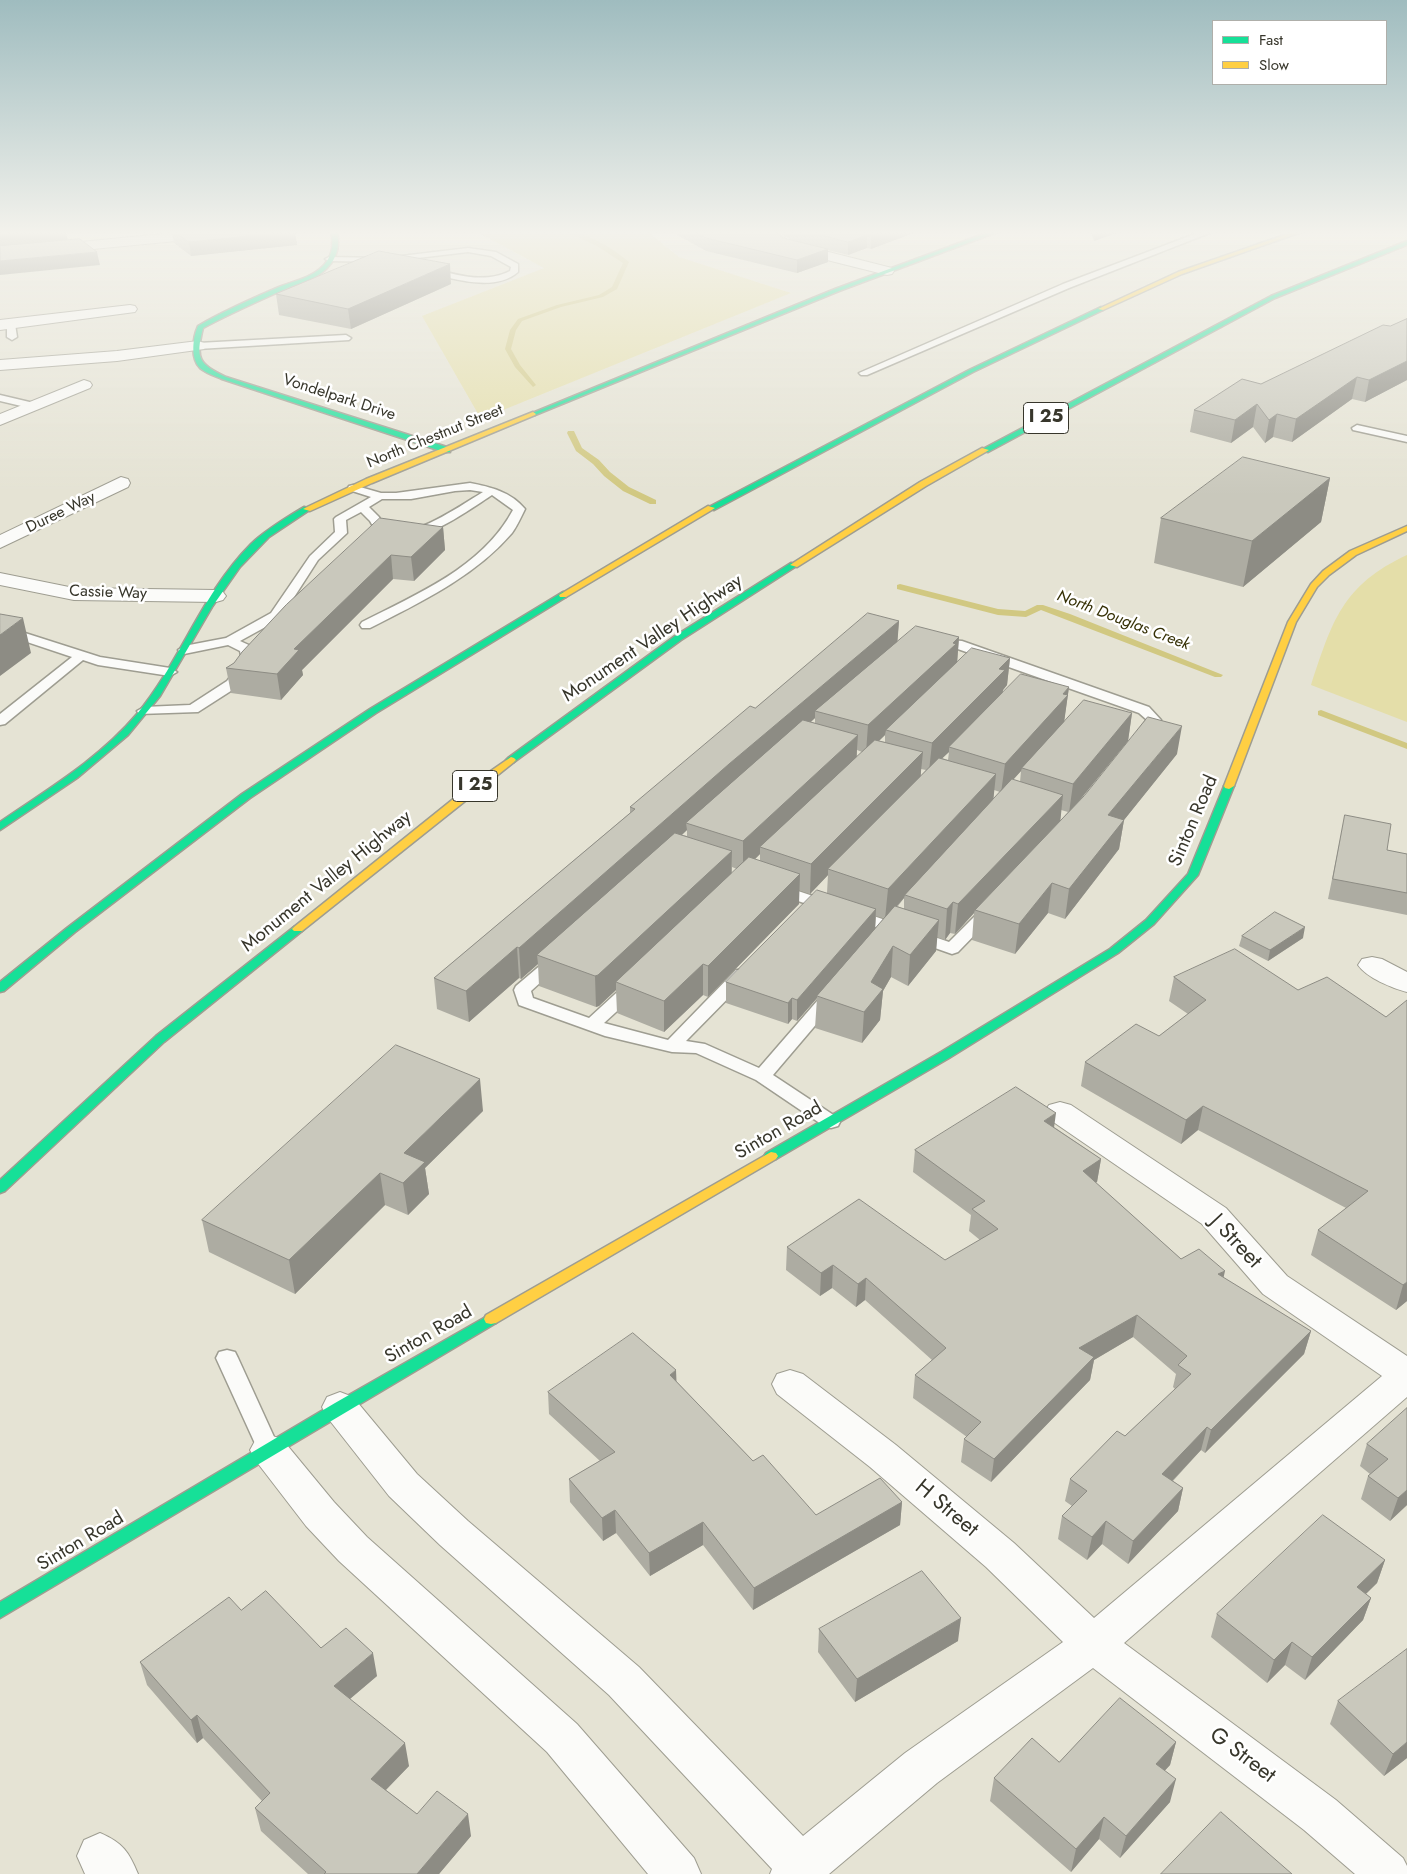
<!DOCTYPE html>
<html>
<head>
<meta charset="utf-8">
<style>
	body { margin:0 }
	#map { position:relative; width:1407px; height:1874px; overflow:hidden; background:#e5e3d4; font-family:Jost,sans-serif }
	canvas { display:block }
	.legend { position:absolute; left:1212px; top:20px; width:175px; height:65px; box-sizing:border-box; background:#fff; border:1px solid #afafaa; margin:0; padding:6px 9px; list-style:none; font-size:15px; color:#37362b }
	.legend li { display:flex; align-items:center; gap:10px; height:25px }
	.legend b { width:25px; border:1px solid #afafaa }
</style>
</head>
<body>
<div id="map">
<canvas width="1407" height="1874"></canvas>
<ul class="legend">
<li><b style="height:6px;background:#16e098"></b>Fast</li>
<li><b style="height:6px;background:#ffcf43"></b>Slow</li>
</ul>
</div>
<script>
const g = document.querySelector('canvas').getContext('2d');
g.lineJoin = 'round';
function fillPath(path, color) { g.fillStyle = color; g.fill(path, 'evenodd'); }
function stroke(path, color, width, dash) { g.strokeStyle = color; g.lineWidth = width; g.lineCap = dash ? 'butt' : 'round'; g.setLineDash(dash || []); g.stroke(path); }
function drawText(font, color, halo, rows, align = 'center') {
  g.font = font + ' Jost,sans-serif'; g.lineWidth = 5; g.setLineDash([]); g.textBaseline = 'middle'; g.strokeStyle = halo; g.fillStyle = color; for (const [text, x, y, turn = 0] of rows) {
    g.save(); g.translate(x, y); g.rotate((+turn || 0) * Math.PI / 180); g.textAlign = isNaN(turn) ? turn : align; if (halo) g.strokeText(text, 0, 0); g.fillText(text, 0, 0); g.restore();
  }
}
const green = new Path2D(`
	M477,232H648L679,257L791,293L481,419L422,316L544,268Z
	M1407,555V722L1311,685C1332,622 1342,585 1407,555Z`);
const stream = new Path2D(`
	M567,232C587,232 614,249 629,262L617,289L603,297L561,307L522,321L516,330L511,349L520,365L536,385L533,387L515,367L505,349L510,330L518,319L557,305L599,295L612,287L623,263L597,246Z
	M568,431H574L582,448L599,460L610,472L629,487L656,500V504H650L623,491L604,476L593,464L576,451L567,433Z
	M900,584L998,609L1025,611L1037,605H1043L1070,614L1223,675L1221,677H1215L1041,610L1026,617L998,615L897,589V585Z
	M1321,710L1407,743V749L1318,715V711Z`);
const lane = new Path2D(`
	M1200,232H1212L1069,288L867,375H861L859,373L1063,284Z
	M468,248L496,252L518,264V272C499,289 467,282 445,277C438,275 431,275 426,271L430,268C457,275 484,284 510,271L511,267L491,256L468,252L384,262L329,261L325,259L329,257L384,258Z
	M11,321L15,324L17,337L12,340L7,337V324Z
	M346,335L351,338L349,340L198,349L193,346L198,343Z
	M0,395L38,404L39,406L34,409L0,401Z
	M1357,425L1407,436V442L1353,430L1352,428Z
	M470,483C491,487 511,492 525,509C521,517 517,526 512,533C474,577 421,602 370,628H362L360,625L362,622C417,594 483,567 513,510L492,495C461,515 416,550 378,535L370,521L361,512L346,520L347,533L318,560L280,619L240,641L251,646L255,660L237,687L198,712L139,714L137,711L144,707L190,705L227,681L242,660L240,651L228,645L184,654L178,650L184,646L226,638L271,613L310,556L335,532L334,519L336,517L371,497L349,490L348,488L349,486L353,485L381,493H396ZM470,490L483,492C460,506 412,540 386,531L379,517L369,507L382,499H411L455,491Z
	M0,625L100,657L170,668L177,672L170,676L98,665L83,660L5,724L0,725V714L72,657L0,633Z
	M937,639L962,641L1149,707L1161,720L1147,739H1137L1135,736L1147,720L1139,713L955,648L932,646L931,643Z
	M777,884L834,903L836,906L834,909L828,911L771,892L769,889L771,886Z
	M988,907L994,909L996,912L994,915L958,952L952,954L850,918L848,915L850,912H862L949,942L982,909Z
	M555,957L561,958L563,962L531,991L533,998L589,1018L626,984L632,983L638,984L640,988L638,992L604,1023L668,1040L736,970H748L750,974L748,978L686,1041L705,1044L759,1068L824,993L830,992L836,993L838,997L836,1001L773,1075L838,1118L840,1122L838,1126L831,1128L824,1126L756,1080L696,1053L672,1052L605,1036L519,1005L514,990L516,986L549,958Z
	M227,1350L235,1352L238,1358L280,1450L277,1456L269,1459L261,1456L258,1450L216,1358L219,1352Z`);
const street = new Path2D(`
	M182,232H234L228,236L0,258V250Z
	M758,232H774L793,243L892,268L894,271L892,274L887,275L783,249Z
	M130,305L135,306L137,309L135,312L0,330V320Z
	M198,341L204,343L206,346L204,349L117,361L0,370V360L117,351Z
	M84,380L90,382L92,385L90,388L0,425V414Z
	M121,477L128,479L130,483L128,487L0,548V535Z
	M0,573L74,588L216,590L223,592L226,596L223,600L216,602L74,600L0,585Z
	M1372,957L1382,959L1407,972V992C1392,988 1367,978 1358,965L1362,959Z
	M1060,1102L1071,1105L1226,1208L1287,1276L1407,1356V1397L1124,1643L1336,1800L1403,1858L1407,1866V1874H1355L1304,1830L1093,1668L937,1783L829,1874H770L772,1869L609,1695L440,1545L389,1496L327,1417L322,1407L327,1397L340,1392L353,1397L417,1474L468,1521L639,1667L803,1836L905,1753L1063,1642L986,1567L870,1467L777,1394L772,1384L777,1374L790,1370L803,1374L896,1445L1014,1543L1094,1618L1382,1376L1263,1294L1202,1224L1049,1119L1044,1112L1049,1105Z
	M269,1435L282,1439L334,1502L367,1537L577,1724L694,1858L701,1874H648L547,1752L339,1561L306,1526L256,1461L250,1450L256,1439Z
	M100,1833C123,1843 129,1852 138,1874H85L77,1856L84,1840Z`);
const fast = new Path2D(`
	M331,232H337C340,246 337,258 327,268C316,280 298,283 283,290C256,302 229,314 203,328C195,359 199,364 226,377L450,448V452H444L222,379C215,376 206,373 200,368C190,358 193,337 198,326C224,311 251,299 279,287C294,281 312,278 324,265C332,256 334,244 331,232Z
	M989,232H997L839,291L535,415L530,414L835,289Z
	M1407,241V245L1275,298L988,452L981,450L1271,296Z
	M1101,307L1103,308V310L973,372L714,510L707,508L969,370Z
	M304,507L311,509L269,537L240,567L212,607L160,696L128,735L77,778L0,830V822C48,789 99,759 137,714C181,661 202,593 251,544C267,529 286,518 304,507Z
	M791,563L798,565L681,640L514,762H508L506,760L508,758L675,636Z
	M563,592L566,593V597L376,713L250,798L75,932L4,991L0,992V982L67,928L242,794L370,709Z
	M1229,783L1234,786L1198,875L1154,924L1118,953L949,1058L776,1159H766L764,1156L766,1153L941,1052L1110,949L1146,920L1188,874L1224,786Z
	M298,926L304,929L302,931L164,1042L5,1191L0,1193V1180L156,1036L294,927Z
	M491,1314L496,1315L498,1319L496,1323L0,1618V1602L335,1403Z`);
const slow = new Path2D(`
	M1293,232H1301L1182,274L1103,310L1098,309L1178,272Z
	M533,412L536,414L535,415L372,483L310,511L303,509L366,479Z
	M982,448L989,450L926,486L797,567L790,565L920,482Z
	M708,506L715,508L566,597H560L559,595Z
	M1407,526V531L1356,555L1329,575L1317,587L1296,622L1234,786L1229,789L1225,788L1224,786L1288,622L1311,584L1323,571L1350,551Z
	M511,757L514,758L516,760L514,762L302,931H294L292,929L294,927L472,784Z
	M771,1152L776,1153L778,1156L776,1159L496,1323L491,1324L486,1323L484,1319L486,1315Z`);
const wall = new Path2D(`
	M172,232H295L297,245L191,256L174,243Z
	M672,232H775L783,238L791,240L778,232H916L871,249L867,248L848,255L828,250V262L797,273L706,251Z
	M1091,232H1119L1094,241Z
	M451,284L351,329L279,315L276,294Z
	M1407,319V380L1365,402L1352,399L1292,442L1273,437L1265,443L1253,427L1231,443L1190,432L1194,410L1261,384Z
	M1330,478L1321,522L1243,587L1154,563L1161,518Z
	M443,527L445,550L414,581L393,579L302,670L303,675L281,700L231,693L226,668L234,663L286,605Z
	M899,621L897,642L959,637L957,663L1010,658L1007,685L1003,690L1002,693L1069,687L1064,721L1132,713L1128,741L1080,800L1177,754L1124,820L1119,849L1065,919L1048,913L1015,954L972,940L974,913L955,934L950,933L945,940L937,937L936,951L908,986L891,977L883,991L880,1020L862,1043L815,1028L817,998L797,1021L792,1019L788,1024L726,1003V982L827,893L828,875L810,894L799,890V904L708,997L703,995L664,1032L617,1013L616,990L599,1006L596,1007L539,986L538,964L521,979L519,978L469,1022L437,1009L434,978L630,813V807L755,708ZM815,718V723L811,722ZM885,735V742L879,741ZM857,750L862,752L857,757ZM949,752L948,760L942,758ZM921,769L926,770L921,776ZM1021,771L1020,782L1013,780ZM994,790L1000,792L993,800ZM1061,810L1068,812L1060,821ZM687,830V836L682,835ZM760,854V861L755,859ZM732,867L737,869L732,874ZM904,898V909L897,906H898ZM876,916L884,918L875,929Z
	M1345,815L1387,850L1407,854V915L1328,899L1341,835Z
	M1242,936L1303,938L1268,961L1239,946Z
	M1174,977L1298,990L1386,1017L1407,1301L1396,1310L1311,1255L1318,1230L1346,1208L1198,1130L1181,1144L1081,1086L1085,1062L1159,1036L1188,1014L1169,1001Z
	M483,1111L425,1168L429,1194L408,1215L385,1205L295,1294L209,1252L202,1220Z
	M1054,1127L1101,1159L1097,1182H1095L1181,1259L1224,1278L1311,1331L1304,1354L1205,1453L1201,1450L1173,1481L1183,1488L1178,1511L1128,1564L1102,1544L1087,1560L1058,1539L1062,1516L1072,1506L1065,1501L1070,1479L1125,1436L1175,1389L1173,1387L1176,1374L1133,1337L1094,1360L1090,1380L991,1482L961,1462L964,1439L967,1437L913,1398L915,1375L932,1360L865,1300L856,1307L832,1288L820,1296L786,1270L787,1247L945,1260L980,1240L969,1231L971,1215L913,1172L915,1150Z
	M676,1381L753,1461L816,1515L902,1502L900,1525L753,1610L703,1545L650,1576L616,1533L603,1541L570,1502L569,1479L600,1461L549,1414L548,1392Z
	M1407,1408V1505L1390,1521L1361,1499L1368,1476L1370,1474L1360,1466L1367,1444Z
	M1385,1560L1377,1583L1366,1594L1371,1598L1363,1620L1305,1680L1285,1665L1267,1683L1211,1637L1217,1614Z
	M241,1610L321,1648L377,1676L350,1699L409,1766L386,1790L417,1814L471,1836L439,1874H308L261,1831L255,1808L262,1801L203,1738L197,1743L147,1685L140,1662Z
	M819,1629L958,1641L855,1702L818,1652Z
	M1338,1701L1407,1758L1384,1776L1330,1724Z
	M1176,1742L1170,1765L1164,1771L1170,1802L1120,1858L1099,1839L1071,1872L990,1801L994,1778L1059,1762Z`);
const shadedWall = new Path2D(`
	M26,232H66L68,241L0,248V235Z
	M289,232H295L297,245L191,256L189,242Z
	M881,232H916L871,249V236Z
	M1095,232H1119L1094,241Z
	M867,235V248L848,255V242Z
	M828,249V262L797,273V260Z
	M97,252L100,265L0,275V261Z
	M450,264L451,284L351,329L348,309Z
	M1407,361V380L1365,402L1369,380Z
	M1357,377L1352,399L1292,442L1296,419Z
	M1257,404L1253,427L1231,443L1235,420Z
	M1277,414L1273,437L1265,443L1269,420Z
	M1330,478L1321,522L1243,587L1252,541Z
	M443,527L445,550L414,581L411,557Z
	M391,555L393,579L302,670L303,675L281,700L277,674L294,649Z
	M23,618L31,653L0,676V635Z
	M899,621L897,648L815,711V718L729,793L686,823L687,830L545,958L537,955L538,964L521,979L519,948L729,764Z
	M959,637L957,664L886,730L885,735L866,753L868,725Z
	M1010,658L1007,685L1003,690L1002,698L949,747V752L929,771L932,743L999,669Z
	M1069,687L1064,723L1022,768L1021,771L1001,793L1005,764Z
	M1132,713L1128,741L1069,813L1073,784Z
	M1182,726L1177,754L1124,820L1119,849L1065,919L1069,889L1108,815Z
	M858,735L856,763L760,847V854L743,871V841Z
	M923,752L920,781L828,869V875L810,894L811,864Z
	M996,774L993,803L905,895L904,898L885,919L888,889Z
	M1063,795L1060,824L975,910L974,913L955,934L958,904Z
	M732,851L731,881L616,982V990L599,1006L596,1007L595,976Z
	M800,874L799,904L708,997V966Z
	M1052,883L1048,913L1015,954L1019,924Z
	M953,902L950,933L945,940L947,909Z
	M876,909L875,930L817,996V998L797,1021V1000Z
	M939,920L936,951L908,986L910,955Z
	M1305,927L1303,938L1268,961L1270,950Z
	M893,946L891,977L883,991L880,1020L862,1043L864,1012L871,982Z
	M517,947L519,978L469,1022L466,991Z
	M703,964V995L664,1032V1001Z
	M792,998V1019L788,1024V1003Z
	M480,1079L483,1111L425,1168L429,1194L408,1215L403,1183L404,1153Z
	M1203,1106L1198,1130L1181,1144L1186,1120Z
	M1056,1113L1053,1135L1044,1121Z
	M1101,1159L1097,1182L1079,1193L1083,1171Z
	M380,1173L385,1205L295,1294L289,1260Z
	M833,1265L832,1288L820,1296L821,1273Z
	M1225,1271L1220,1293L1218,1274Z
	M866,1278L865,1300L856,1307L858,1284Z
	M1407,1282V1301L1396,1310L1403,1285Z
	M1137,1315L1133,1337L1094,1360L1090,1380L991,1482L994,1459L1079,1348Z
	M1311,1331L1304,1354L1205,1453L1211,1430Z
	M676,1370L677,1393L670,1375Z
	M1207,1427L1201,1450L1157,1497L1162,1474Z
	M1183,1488L1178,1511L1128,1564L1133,1541Z
	M1407,1490V1505L1390,1521L1398,1498Z
	M902,1502L900,1525L753,1610L754,1588Z
	M615,1510L616,1533L603,1541L602,1518Z
	M1106,1521L1102,1544L1087,1560L1092,1537Z
	M703,1522V1545L650,1576L649,1553Z
	M1385,1560L1377,1583L1349,1610L1357,1587Z
	M1371,1598L1363,1620L1305,1680L1312,1657Z
	M961,1618L958,1641L855,1702L857,1679Z
	M1292,1642L1285,1665L1267,1683L1274,1660Z
	M373,1653L377,1676L338,1709L334,1686Z
	M197,1715L203,1738L197,1743L191,1720Z
	M1176,1742L1170,1765L1150,1787L1156,1764Z
	M1407,1742V1758L1384,1776L1393,1754Z
	M405,1743L409,1766L375,1801L371,1779Z
	M1176,1779L1170,1802L1120,1858L1126,1836Z
	M468,1814L471,1836L439,1874H417Z
	M1104,1817L1099,1839L1071,1872L1076,1849Z`);
const building = new Path2D(`
	M0,232H26L0,235Z
	M175,232H289L189,242Z
	M696,232H775L783,238L828,249L797,260L706,238Z
	M810,232H881L871,236L867,235L848,242Z
	M80,239L97,252L0,261V246Z
	M379,251L450,264L348,309L276,294Z
	M1407,319V361L1369,380L1357,377L1296,419L1277,414L1269,420L1257,404L1235,420L1194,410L1242,379L1261,384L1383,325L1390,326Z
	M1243,457L1330,478L1252,541L1161,518Z
	M380,518L443,527L411,557L391,555L294,649L299,650L277,674L226,668L234,663L242,652L286,605Z
	M868,613L899,621L729,764L519,948L517,947L466,991L434,978L635,809L630,807L750,706L755,708Z
	M0,614L23,618L0,635Z
	M916,626L959,637L953,643L956,644L868,725L815,711Z
	M972,648L1010,658L999,669L1005,670L932,743L886,730Z
	M1021,674L1069,687L1063,694L1068,695L1005,764L949,747Z
	M1084,700L1132,713L1073,784L1022,768Z
	M1148,717L1182,726L1108,815L1124,820L1069,889L1052,883L1019,924L975,910L1084,796Z
	M803,720L858,735L743,841L686,823Z
	M875,740L923,752L811,864L760,847Z
	M939,758L996,774L888,889L828,869Z
	M1012,779L1063,795L958,904L953,902L947,909L905,895Z
	M1345,815L1391,824L1387,850L1407,854V893L1333,879Z
	M675,833L732,851L598,975L595,976L537,955Z
	M749,857L800,874L708,966L703,964L664,1001L616,982Z
	M817,890L876,909L797,1000L792,998L788,1003L726,982Z
	M895,906L939,920L910,955L893,946L871,982L883,989L864,1012L817,996Z
	M1275,912L1305,927L1270,950L1242,936Z
	M1235,949L1298,990L1327,977L1386,1017L1407,1000V1282L1403,1285L1318,1230L1368,1191L1203,1106L1186,1120L1085,1062L1136,1024L1159,1036L1206,1000L1174,977Z
	M396,1045L480,1079L404,1153L425,1162L403,1183L380,1173L289,1260L202,1220Z
	M1016,1087L1056,1113L1044,1121L1101,1159L1083,1171L1181,1259L1199,1249L1225,1271L1218,1274L1311,1331L1211,1430L1207,1427L1162,1474L1183,1488L1133,1541L1106,1521L1092,1537L1062,1516L1087,1491L1070,1479L1117,1431L1125,1436L1191,1374L1178,1365L1187,1356L1137,1315L1079,1348L1094,1357L994,1459L964,1439L981,1422L915,1375L946,1348L866,1278L858,1284L833,1265L821,1273L787,1247L859,1199L945,1260L998,1229L972,1209L985,1201L915,1150Z
	M633,1333L676,1370L670,1375L753,1461L763,1455L816,1515L880,1478L902,1502L754,1588L703,1522L649,1553L615,1510L602,1518L569,1479L615,1452L548,1392Z
	M1407,1408V1490L1398,1498L1368,1476L1388,1459L1367,1444Z
	M1323,1515L1385,1560L1357,1587L1371,1598L1312,1657L1292,1642L1274,1660L1217,1614Z
	M922,1571L961,1618L857,1679L819,1629Z
	M266,1591L321,1648L346,1628L373,1653L334,1686L405,1743L371,1779L417,1814L437,1791L468,1814L417,1874H324L326,1872L255,1808L270,1793L197,1715L191,1720L140,1662L229,1597L241,1610Z
	M1407,1649V1742L1393,1754L1338,1701Z
	M1120,1698L1176,1742L1156,1764L1176,1779L1126,1836L1104,1817L1076,1849L994,1778L1032,1738L1059,1762Z
	M1221,1812L1292,1874H1161Z`);
const farStreetnames = [
	["Vondelpark Drive",339,398,18],
	["North Chestnut Street",435,437,-22],
	["Duree Way",61,513,-26],
	["Cassie Way",108,593,2]
];
const farWaternames = [
	["North Douglas Creek",1123,621,21]
];
const shields = [
	[1046,418,45],
	[475,786,45]
];
const shieldNames = [
	["I 25",1046,418],
	["I 25",475,786]
];
const streetNames = [
	["Monument Valley Highway",653,639,-34],
	["Sinton Road",1194,821,-67],
	["Monument Valley Highway",327,882,-39],
	["Sinton Road",779,1131,-30],
	["Sinton Road",429,1335,-30],
	["Sinton Road",81,1542,-31]
];
const nearStreetnames = [
	["J Street",1235,1242,47],
	["H Street",946,1509,40],
	["G Street",1242,1756,37]
];
fillPath(green, '#e4dea9');
fillPath(stream, '#d1c881');
stroke(lane, '#9e9d91', 3);
stroke(street, '#9e9d91', 2);
stroke(fast, '#9e9d91', 3);
stroke(slow, '#9e9d91', 3);
fillPath(lane, '#fbfbf9');
fillPath(street, '#fbfbf9');
fillPath(fast, '#16e098');
fillPath(slow, '#ffcf43');
fillPath(wall, '#adaca2');
fillPath(shadedWall, '#8d8c84');
fillPath(building, '#c9c8bc');
stroke(building, '#8d8c84', 1);
const sky = g.createLinearGradient(0, 0, 0, 495);
sky.addColorStop(0, '#9fbcbf');
sky.addColorStop(0.47, '#f3f2ec');
sky.addColorStop(1, '#f3f2ec00');
g.fillStyle = sky;
g.fillRect(0, 0, 1407, 495);
drawText('16px', '#37362b', '#fff', farStreetnames);
drawText('italic 16px', '#353005', '#fff', farWaternames);
for (const [x, y, w] of shields) { const box = new Path2D(); box.roundRect(x - w / 2, y - 15.5, w, 31, 4); g.fillStyle = '#fff'; g.fill(box); stroke(box, '#37362b', 1); }
drawText('bold 18px', '#37362b', null, shieldNames);
drawText('19px', '#37362b', '#fff', streetNames);
drawText('22px', '#37362b', '#fff', nearStreetnames);
</script>
</body>
</html>
